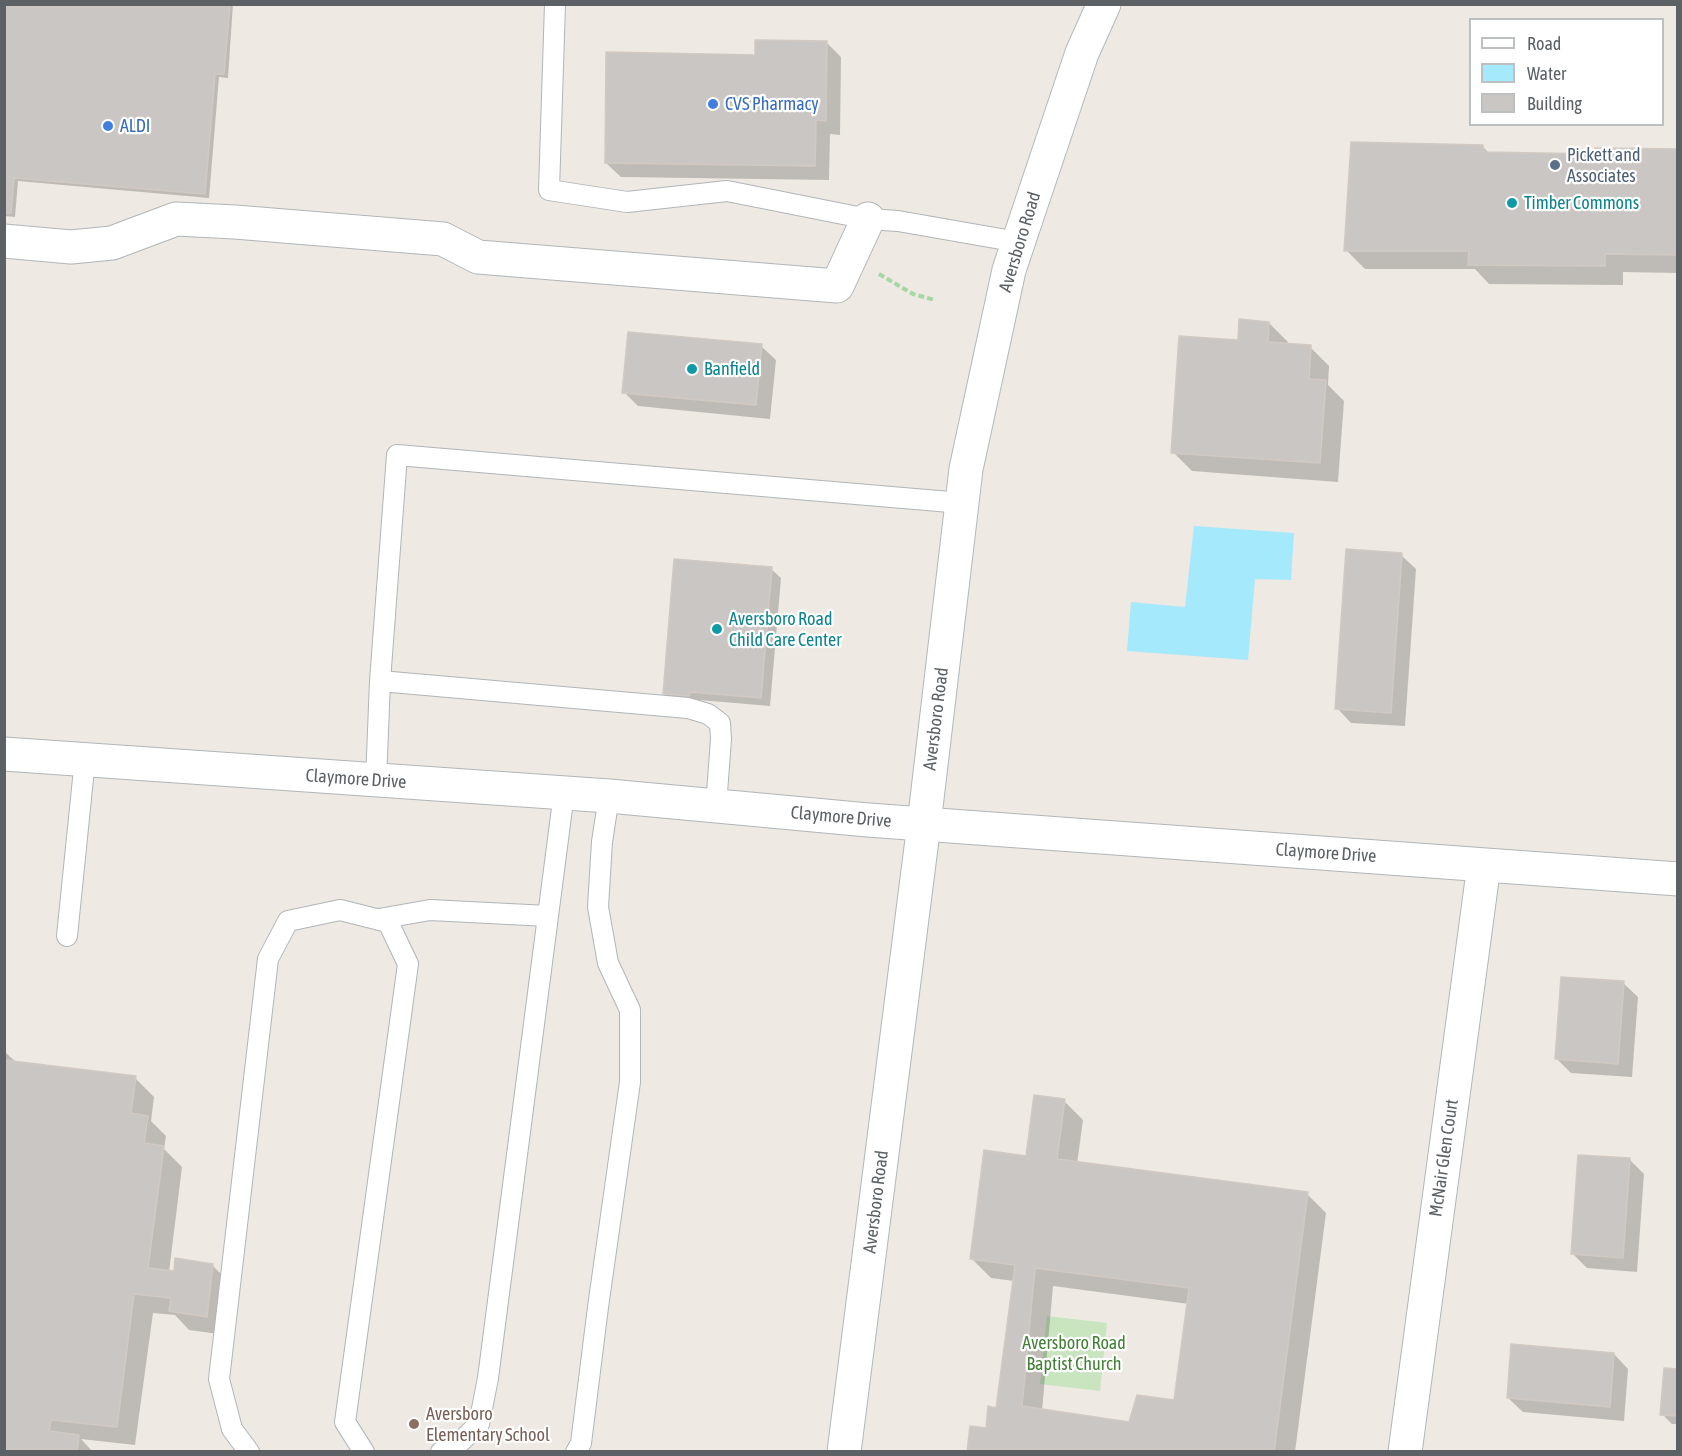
<!DOCTYPE html>
<html>
<head>
<meta charset="utf-8">
<style>
	body { margin:0 }
	#map { position:relative; width:1682px; height:1456px; overflow:hidden; background:#eee9e3; font-family:"Asap Condensed",sans-serif }
	canvas { display:block }
	.frame { position:absolute; inset:0; border:6px solid #5b6164; pointer-events:none }
	.legend { position:absolute; left:1469px; top:18px; width:195px; height:108px; box-sizing:border-box; background:#fff; border:2px solid #bdc0c1; margin:0; padding:8px 10px; list-style:none; font-size:18px; color:#5b6164 }
	.legend li { display:flex; align-items:center; gap:12px; height:30px }
	.legend b { width:30px; border:2px solid #bdc0c1 }
</style>
</head>
<body>
<div id="map">
<canvas width="1682" height="1456"></canvas>
<div class="frame"></div>
<ul class="legend">
<li><b style="height:8px;background:#fff"></b>Road</li>
<li><b style="height:16px;background:#a5e9fc"></b>Water</li>
<li><b style="height:16px;background:#cac6c3"></b>Building</li>
</ul>
</div>
<script>
const g = document.querySelector('canvas').getContext('2d');
g.lineJoin = 'round';
function fillPath(path, color) { g.fillStyle = color; g.fill(path, 'evenodd'); }
function stroke(path, color, width, dash) { g.strokeStyle = color; g.lineWidth = width; g.lineCap = dash ? 'butt' : 'round'; g.setLineDash(dash || []); g.stroke(path); }
function drawText(font, color, halo, rows, align = 'center') {
  g.font = font + ' "Asap Condensed",sans-serif'; g.lineWidth = 4.5; g.setLineDash([]); g.textBaseline = 'middle'; g.strokeStyle = halo; g.fillStyle = color; for (const [text, x, y, turn = 0] of rows) {
    g.save(); g.translate(x, y); g.rotate((+turn || 0) * Math.PI / 180); g.textAlign = isNaN(turn) ? turn : align; if (halo) g.strokeText(text, 0, 0); g.fillText(text, 0, 0); g.restore();
  }
}
const green = new Path2D(`
	M1047,1316L1107,1323L1100,1391L1040,1384Z`);
const water = new Path2D(`
	M1194,526L1294,533L1291,580L1255,579L1248,660L1127,651L1131,602L1185,607Z`);
const shadow = new Path2D(`
	M4,4H233L228,78L219,77L209,198L18,181L15,217L4,216Z
	M826,42L841,57L840,135L830,134L829,180L621,177L606,163L757,56Z
	M1483,147L1489,153L1597,156L1678,151V273L1623,272V285L1489,284L1475,269H1365L1346,250Z
	M1269,323L1288,342L1287,345L1310,347L1329,366L1328,385L1344,401L1338,482L1192,471L1173,452L1239,342Z
	M761,346L776,360L770,419L638,406L624,392Z
	M1401,555L1416,569L1405,726L1351,723L1337,708Z
	M771,569L781,578L770,706L699,700L698,705L674,703L664,693Z
	M1623,983L1638,997L1632,1077L1571,1073L1557,1059Z
	M4,1051L17,1063L135,1078L154,1097L151,1121L166,1136L164,1149L182,1167L169,1272L213,1266L232,1285L226,1335L189,1330L175,1315L153,1313L135,1445L81,1439L93,1452H4Z
	M1064,1101L1083,1120L1077,1164L1307,1194L1326,1213L1295,1452H968L987,1429L998,1409L1014,1281L991,1278L972,1259L1027,1157ZM1053,1286L1189,1304L1176,1402L1130,1424L1042,1411Z
	M1630,1160L1644,1174L1637,1272L1587,1268L1573,1254Z
	M1614,1354L1628,1369L1624,1421L1523,1412L1508,1398Z
	M1678,1370V1424H1672L1662,1414Z`);
const building = new Path2D(`
	M4,4H230L224,74H215L205,194L14,178L11,213H4Z
	M755,40L827,41L826,121L816,120L815,166L605,163L606,52L755,55Z
	M1351,142L1483,145L1484,152L1595,154V148L1678,149V255L1605,254V266L1468,265L1469,251H1344Z
	M1239,319L1269,322L1268,342L1311,345L1309,379L1326,380L1320,463L1171,453L1179,336L1238,340Z
	M628,332L762,344L756,405L622,393Z
	M1346,549L1402,553L1391,713L1335,709Z
	M674,559L772,567L761,698L690,692L689,696L663,694Z
	M1561,977L1624,981L1618,1064L1555,1059Z
	M4,1060L136,1076L131,1113L148,1116L144,1143L164,1146L148,1268L174,1271L175,1258L213,1264L207,1317L169,1311L171,1298L134,1294L117,1427L51,1420L49,1431L79,1435L77,1452H4Z
	M1034,1095L1065,1099L1057,1159L1308,1192L1274,1452H967L970,1426L986,1428L988,1406L996,1408L1015,1265L970,1259L984,1150L1026,1156ZM1035,1268L1189,1288L1174,1400L1137,1395L1129,1422L1022,1406Z
	M1578,1155L1630,1158L1623,1258L1571,1254Z
	M1511,1344L1614,1353L1610,1407L1507,1398Z
	M1664,1368L1678,1369V1416L1660,1415Z`);
const path = new Path2D(`
	M879,274L913,294L935,300`);
const lane = new Path2D(`
	M555,4L549,190L627,202L727,191L868,219L898,221L1018,242
	M380,681L688,708L708,714L720,723L721,739L716,806
	M376,781L380,681L397,455L962,503
	M379,919L430,910L548,916
	M67,936L85,759
	M249,1452L232,1429L219,1379L268,959L288,921L340,910L388,922L408,964L345,1422L364,1452
	M441,1452L453,1449L479,1424L488,1378L564,793
	M576,1452L581,1443L598,1307L630,1082V1010L608,963L598,907L602,842L609,796`);
const street = new Path2D(`
	M4,241L71,247L112,243L176,219L235,222L443,239L478,257L837,286L868,219
	M4,754L609,796L868,820L1678,879
	M1405,1452L1484,865`);
const secondary = new Path2D(`
	M844,1452L924,824L966,469L1009,270L1082,53L1104,4`);
const markers = [
	[713,104,6,"#3f7fe0"],
	[108,126,6,"#3f7fe0"],
	[1555,165,6,"#5c6f8a"],
	[1512,203,6,"#0f9aa8"],
	[692,369,6,"#0f9aa8"],
	[717,629,6,"#0f9aa8"],
	[414,1424,6,"#8d6e63"]
];
const shopNames = [
	["CVS Pharmacy",725,104],
	["ALDI",120,126]
];
const serviceNames = [
	["Pickett and",1567,155],
	["Associates",1567,176]
];
const cultureNames = [
	["Timber Commons",1524,203],
	["Banfield",704,369],
	["Aversboro Road",729,619],
	["Child Care Center",729,640]
];
const streetNames = [
	["Aversboro Road",1020,242,-73],
	["Aversboro Road",936,719,-83],
	["Claymore Drive",356,779,4],
	["Claymore Drive",841,817,5],
	["Claymore Drive",1326,853,4],
	["McNair Glen Court",1444,1158,-82],
	["Aversboro Road",876,1202,-83]
];
const parkNames = [
	["Aversboro Road",1074,1343],
	["Baptist Church",1074,1364]
];
const educationNames = [
	["Aversboro",426,1414],
	["Elementary School",426,1435]
];
fillPath(green, '#c8e5c0');
fillPath(water, '#a5e9fc');
fillPath(shadow, '#0003');
fillPath(building, '#cac6c3');
stroke(building, '#d2c9c2', 1.5);
stroke(lane, '#b1b5b8', 22);
stroke(street, '#b1b5b8', 35);
stroke(secondary, '#b2b8bb', 35);
stroke(path, '#a4d6a6', 4, [6, 3]);
stroke(lane, '#fff', 20);
stroke(street, '#fff', 33);
stroke(secondary, '#fff', 33);
for (const [x, y, r, color] of markers) { const dot = new Path2D(); dot.arc(x, y, r, 0, 2 * Math.PI); g.fillStyle = color; g.fill(dot); stroke(dot, '#fff', 2); }
drawText('18px', '#366cbe', '#fff', shopNames, 'left');
drawText('18px', '#4e5e75', '#fff', serviceNames, 'left');
drawText('18px', '#0d838f', '#fff', cultureNames, 'left');
drawText('18px', '#5b6164', '#fff', streetNames);
drawText('18px', '#438036', '#fff', parkNames);
drawText('18px', '#785e54', '#fff', educationNames, 'left');
</script>
</body>
</html>
